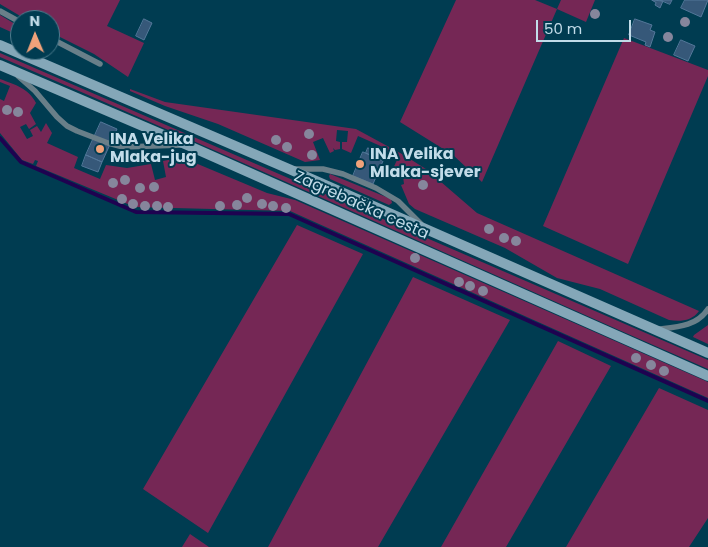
<!DOCTYPE html>
<html>
<head>
<meta charset="utf-8">
<style>
	body { margin:0 }
	#map { position:relative; width:708px; height:547px; overflow:hidden; background:#003c51; font-family:Poppins,sans-serif }
	canvas { display:block }
	.north { position:absolute; left:10px; top:10px; width:50px; height:50px; box-sizing:border-box; background:#003c51; border:1px solid #4e7c8e; border-radius:50%; rotate:359deg; font-size:14px; font-weight:700; line-height:20px; text-align:center; color:#c2dce9 }
	.north::after { content:''; display:block; margin:auto; width:18px; height:22px; background:#f0a27a; clip-path:polygon(50% 0,100% 100%,50% 72%,0 100%) }
	.scale { position:absolute; left:536px; top:20px; width:95px; height:22px; box-sizing:border-box; border:2px solid #c2dce9; border-top:0; padding-left:6px; font-size:15px; line-height:18px; white-space:nowrap; color:#c2dce9; -webkit-text-stroke:4px #003c51; paint-order:stroke }
</style>
</head>
<body>
<div id="map">
<canvas width="708" height="547"></canvas>
<div class="north">N</div>
<div class="scale">50 m</div>
</div>
<script>
const g = document.querySelector('canvas').getContext('2d');
g.lineJoin = 'round';
function fillPath(path, color) { g.fillStyle = color; g.fill(path, 'evenodd'); }
function stroke(path, color, width, dash) { g.strokeStyle = color; g.lineWidth = width; g.lineCap = dash ? 'butt' : 'round'; g.setLineDash(dash || []); g.stroke(path); }
function drawText(font, color, halo, rows, align = 'center') {
  g.font = font + ' Poppins,sans-serif'; g.lineWidth = 4; g.setLineDash([]); g.textBaseline = 'middle'; g.strokeStyle = halo; g.fillStyle = color; for (const [text, x, y, turn = 0] of rows) {
    g.save(); g.translate(x, y); g.rotate((+turn || 0) * Math.PI / 180); g.textAlign = isNaN(turn) ? turn : align; if (halo) g.strokeText(text, 0, 0); g.fillText(text, 0, 0); g.restore();
  }
}
const green = new Path2D(`
	M0,0H120L107,26L144,43L128,77L94,54L50,32V20H27L0,4Z
	M456,0H535L557,9L561,0H595L586,22L557,9L482,182L453,155L400,122Z
	M0,15L20,27V36L0,27Z
	M624,38L708,70V76L628,264L543,226Z
	M0,53L708,360V369C472,266 237,158 0,57Z
	M0,79C16,85 28,88 36,103L30,113L36,124L29,129L26,124L20,127L27,139L33,136L30,130L37,126L41,132L46,123L52,133L47,143L78,157L74,168L100,179L106,165L127,168L151,164L155,180L166,177L163,161L168,160L169,157H181L267,193L295,200L708,382V398L290,211L135,207L36,166L38,161L35,160L33,164L22,160L0,133V99L4,101L10,86L0,82Z
	M130,89L165,102L356,129L402,154L426,169L477,213L699,311C692,321 680,322 669,320L600,289L557,278L505,248L415,209L409,204L401,185L404,184L403,176L391,173L397,160L388,157L389,153L384,151L385,148L358,136L351,153L342,149V142H347L348,131L337,130L336,141L340,142V149L335,150L333,148L334,151L330,153L323,138L313,142L320,160L305,162L218,124L165,106L130,91Z
	M330,174L391,199L392,203L389,205L330,179L329,176Z
	M297,225L363,254L208,533L143,489Z
	M413,277L510,320L378,547H268Z
	M708,325V344L693,337L694,335Z
	M558,341L611,366L506,547H441Z
	M659,388L708,410V518L689,547H566Z
	M190,534L209,547H182Z`);
const stream = new Path2D(`
	M0,138L21,162L136,212L289,214L708,401`);
const building = new Path2D(`
	M652,0L663,1L660,8L655,5L656,3Z
	M660,0H672L670,4Z
	M685,0H708L701,17L681,8Z
	M144,19L152,23L144,40L136,36Z
	M635,19L652,25L650,30L655,32L650,47L645,45L646,42L629,35Z
	M681,40L695,46L688,61L674,55Z
	M101,122L117,129L102,162L86,155Z
	M368,148L382,154L379,159L366,153Z
	M363,152L383,161L373,184L353,176Z
	M86,155L102,162L98,172L82,166Z`);
const lane = new Path2D(`
	M0,11L20,22
	M50,38L100,64
	M18,76L35,91L57,117L67,126L77,131L108,143L123,147L183,145
	M294,169H323L343,174L376,188L398,201L421,224
	M659,329C678,327 697,326 708,309`);
const secondary = new Path2D(`
	M0,45L289,169L708,353
	M0,65L187,145L708,376`);
const trees = [
	[595,14],
	[685,22],
	[668,37],
	[7,110],
	[18,112],
	[309,134],
	[276,140],
	[287,147],
	[312,155],
	[125,180],
	[113,183],
	[423,185],
	[154,187],
	[140,188],
	[247,198],
	[122,199],
	[133,204],
	[262,204],
	[237,205],
	[145,206],
	[157,206],
	[220,206],
	[273,206],
	[168,207],
	[286,208],
	[489,229],
	[504,238],
	[516,241],
	[415,258],
	[459,282],
	[470,286],
	[483,291],
	[636,358],
	[651,365],
	[664,371]
];
const markers = [
	[100,149,5,"#f0a27a"],
	[360,164,5,"#f0a27a"]
];
const poiNames = [
	["INA Velika",110,140],
	["Mlaka-jug",110,158],
	["INA Velika",370,155],
	["Mlaka-sjever",370,173]
];
const streetNames = [
	["Zagrebačka cesta",361,206,24]
];
fillPath(green, '#752755');
stroke(stream, '#1e0250', 4);
fillPath(building, '#365879');
stroke(building, '#537799', 1);
stroke(lane, '#697f89', 5.5);
stroke(secondary, '#84a7b8', 10);
g.fillStyle = '#86869c';
for (const [x, y] of trees) { g.beginPath(); g.arc(x, y, 5, 0, 2 * Math.PI); g.fill(); }
for (const [x, y, r, color] of markers) { const dot = new Path2D(); dot.arc(x, y, r, 0, 2 * Math.PI); g.fillStyle = color; g.fill(dot); stroke(dot, '#003c51', 2); }
drawText('bold 16px', '#c2dce9', '#003c51', poiNames, 'left');
drawText('16px', '#c2dce9', '#003c51', streetNames);
</script>
</body>
</html>
